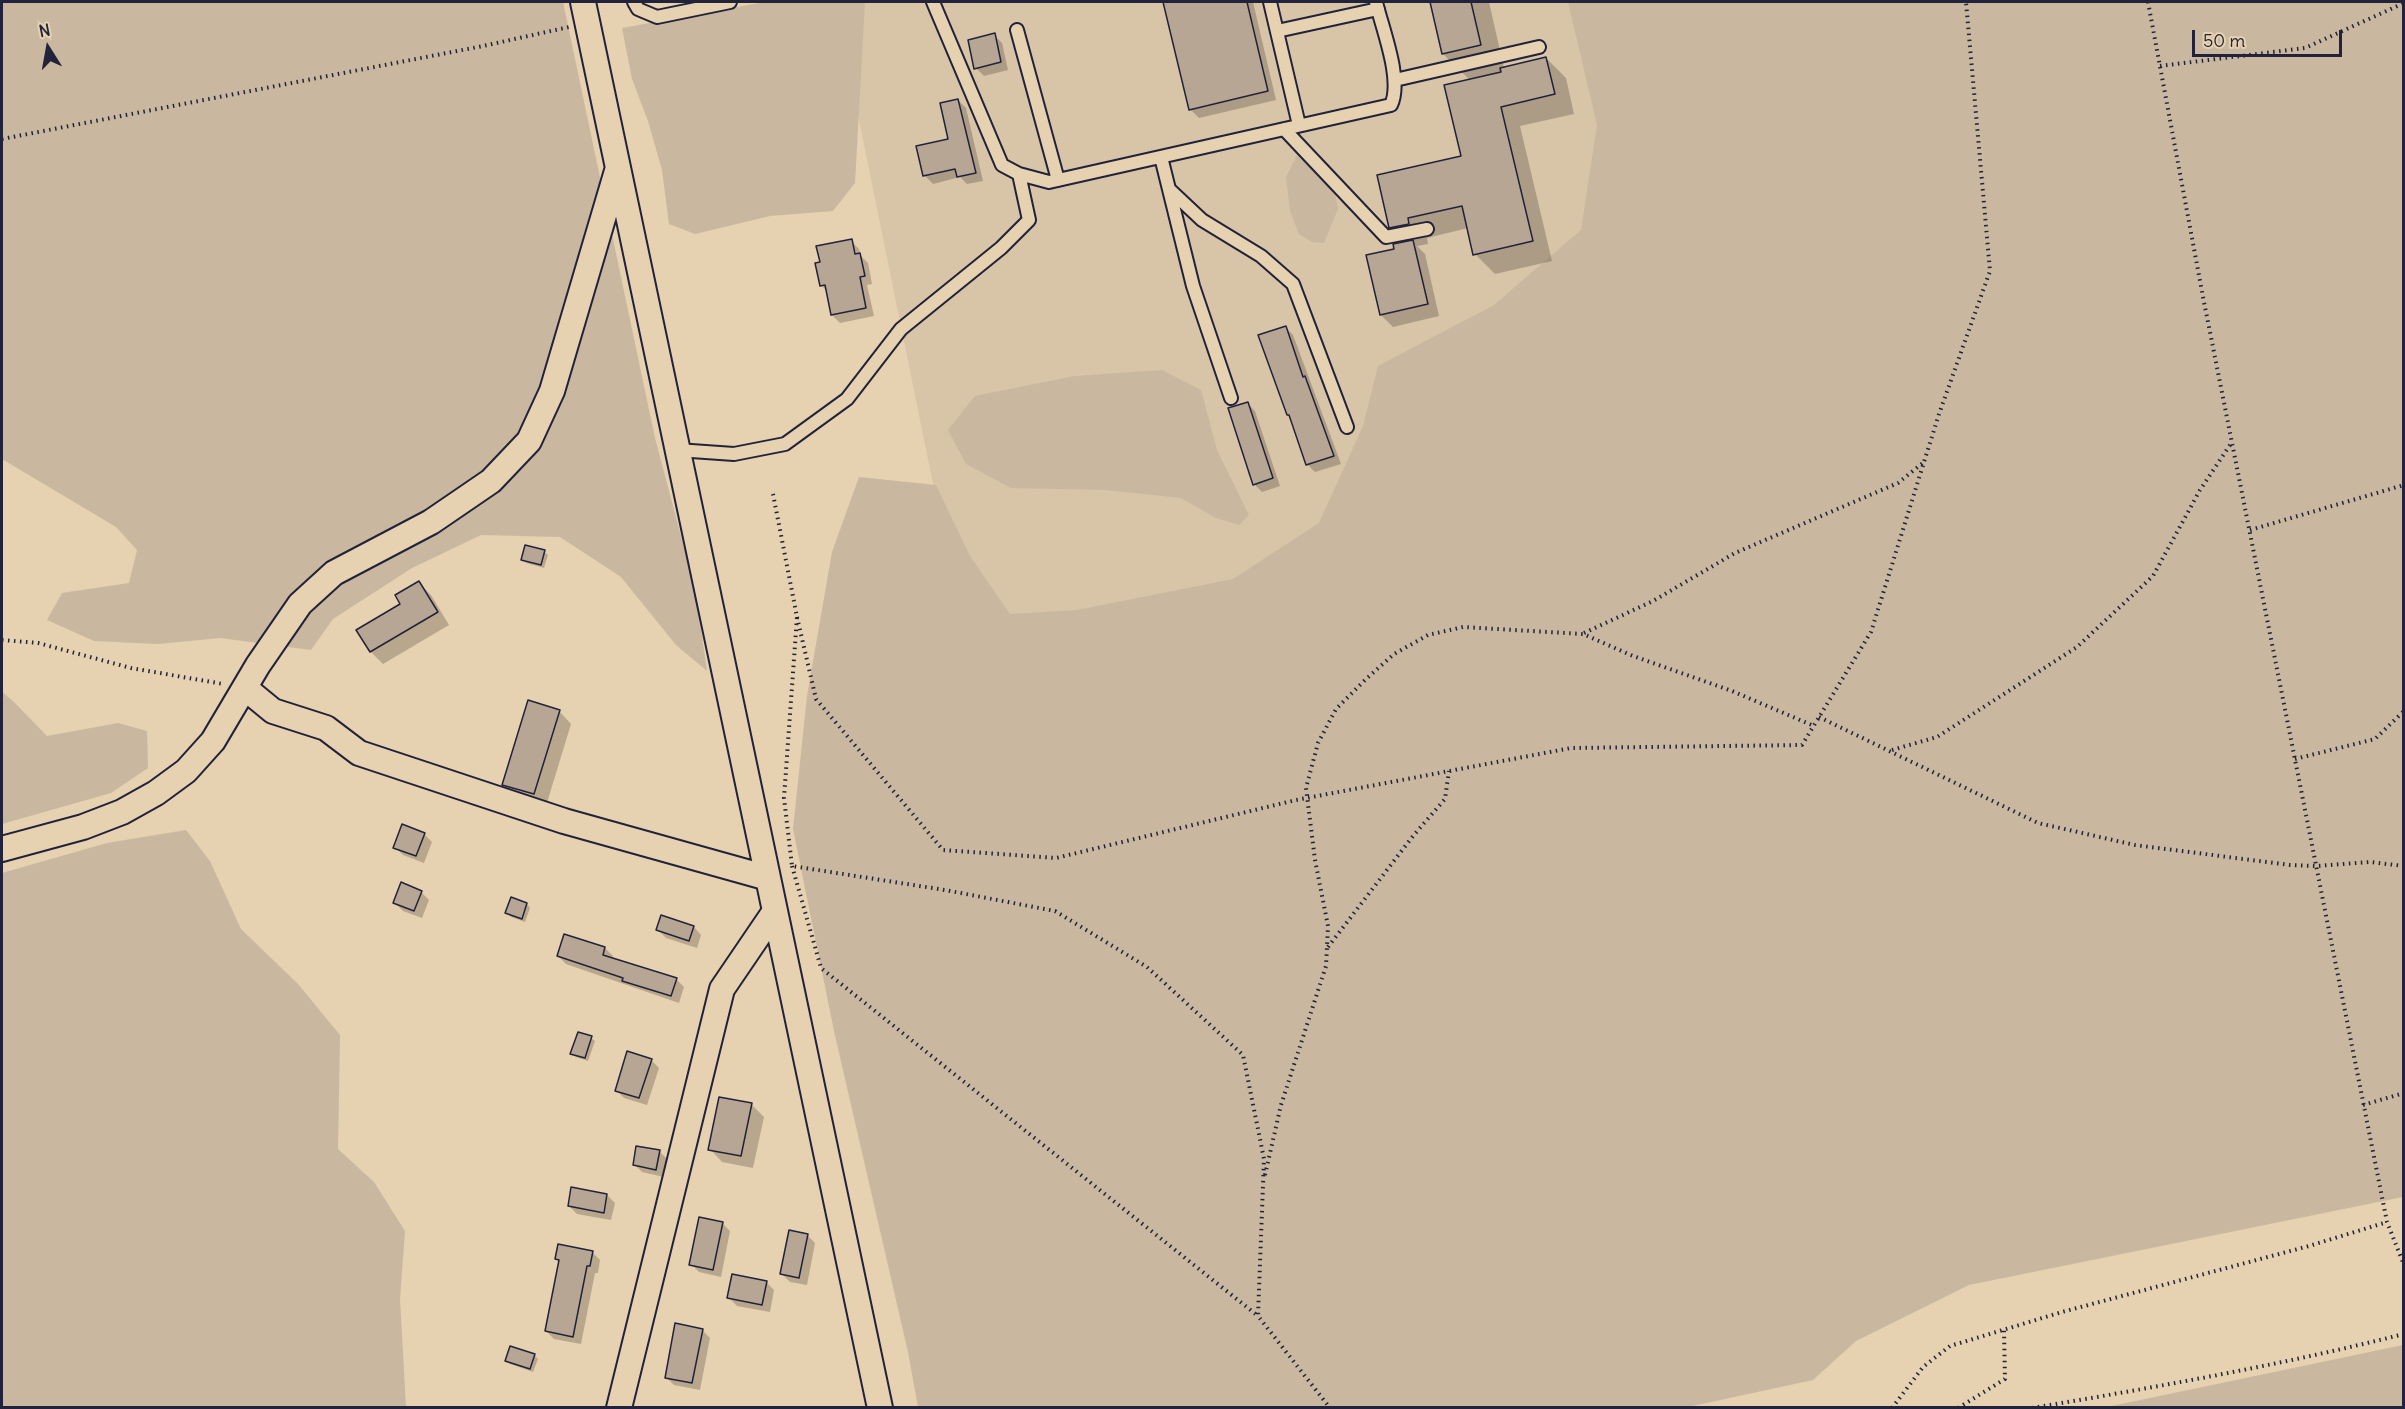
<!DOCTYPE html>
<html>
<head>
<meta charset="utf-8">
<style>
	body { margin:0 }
	#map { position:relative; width:2405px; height:1409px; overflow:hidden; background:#e6d1b0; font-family:Delius,sans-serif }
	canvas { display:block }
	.frame { position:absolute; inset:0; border:3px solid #22223b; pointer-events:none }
	.north { position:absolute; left:18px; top:18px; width:60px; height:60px; -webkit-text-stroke:4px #e6d1b0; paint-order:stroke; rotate:349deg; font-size:16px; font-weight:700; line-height:24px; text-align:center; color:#22223b }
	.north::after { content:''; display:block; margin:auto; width:21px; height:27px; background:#22223b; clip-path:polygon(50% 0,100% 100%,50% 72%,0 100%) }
	.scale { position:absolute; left:2192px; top:30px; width:150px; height:27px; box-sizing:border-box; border:3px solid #22223b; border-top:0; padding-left:8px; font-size:18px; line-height:21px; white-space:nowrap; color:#22223b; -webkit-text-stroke:4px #e6d1b0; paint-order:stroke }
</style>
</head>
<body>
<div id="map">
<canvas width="2405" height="1409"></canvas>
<div class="frame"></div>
<div class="north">N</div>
<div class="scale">50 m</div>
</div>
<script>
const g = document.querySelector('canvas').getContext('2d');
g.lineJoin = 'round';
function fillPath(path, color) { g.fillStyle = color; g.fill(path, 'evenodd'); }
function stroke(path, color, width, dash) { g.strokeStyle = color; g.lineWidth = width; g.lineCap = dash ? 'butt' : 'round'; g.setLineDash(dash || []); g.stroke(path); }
const built = new Path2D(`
	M835,2H1950L2031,418L964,636Z`);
const green = new Path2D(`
	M2,2H563L655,438L695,589L707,671L676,645L621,577L560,537L481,535L412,568L333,619L311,650L220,638L158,644L94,641L47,620L62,593L129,583L137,550L116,527L2,459Z
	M765,2H865L855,183L833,211L770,216L695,234L669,224L662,170L648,121L632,79L622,28Z
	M1568,2H2403V1197L1969,1285L1856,1341L1813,1380L1688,1407H918L908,1352L834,1031L793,829L807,696L832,552L859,477L936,485L970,556L1010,614L1077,610L1233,579L1319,523L1363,426L1378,366L1494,305L1581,230L1597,125Z
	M1299,151L1330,165L1338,209L1324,243L1312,242L1299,234L1290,211L1286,177Z
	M1162,370L1201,390L1217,450L1249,515L1239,525L1216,518L1181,498L1105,490L1011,488L966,464L948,430L975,396L1075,376Z
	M2,692L14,702L47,736L118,723L147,731L148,768L111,793L2,824Z
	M186,830L210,861L241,929L298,984L340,1035L338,1149L374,1182L405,1231L400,1299L406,1407H2V873L107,843Z
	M2403,1345V1407H2107Z`);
const shadow = new Path2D(`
	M1165,2H1253L1276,100L1199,118L1190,109Z
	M1431,2H1489L1504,68L1546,58L1566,78L1574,114L1520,126L1552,261L1495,274L1475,254L1468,228L1427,238L1428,244L1417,246L1425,254L1439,316L1393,327L1381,315L1396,250L1406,243L1391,227L1463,157L1470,80L1443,54Z
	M994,35L1002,43L1008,70L984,76L976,68Z
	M958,100L966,108L983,181L967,184L960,177L933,184L925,176L950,140Z
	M851,241L859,249L861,256L868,263L872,284L867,285L874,316L840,323L832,315L827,291L821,285V263Z
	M1285,327L1293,335L1341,464L1315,472L1307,464L1292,418L1288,415Z
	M1247,403L1255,411L1280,486L1262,492L1254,484Z
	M544,552L548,555L544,568L526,563L523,559Z
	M419,583L431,595L449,625L383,664L371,652L359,630L403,604Z
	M559,711L571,724L546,806L516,797L504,785Z
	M424,834L432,842L424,863L403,855L395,847Z
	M421,892L429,900L422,918L403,911L395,903Z
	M527,904L530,908L525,922L511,917L507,913Z
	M694,927L701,935L697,948L666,938L658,930Z
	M605,948L613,956L612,959L676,979L684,987L679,1003L566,964L558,956Z
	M591,1038L595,1041L588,1061L576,1057L572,1053Z
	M651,1060L659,1068L647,1105L624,1098L616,1090Z
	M751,1104L764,1117L753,1168L722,1162L710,1149Z
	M659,1151L667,1159L664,1177L642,1172L634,1164Z
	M607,1195L615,1203L611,1220L577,1214L569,1206Z
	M722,1223L730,1231L721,1277L699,1272L691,1264Z
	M807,1235L815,1243L807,1285L790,1282L782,1274Z
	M592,1252L600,1260L598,1273H595L581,1344L554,1339L546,1331L560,1262L557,1259Z
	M766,1282L774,1290L770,1312L737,1306L729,1298Z
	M702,1330L710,1338L700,1390L674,1385L666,1377Z
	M534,1355L538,1359L533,1372L510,1364L507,1361Z`);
const building = new Path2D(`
	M1163,2H1247L1268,91L1189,110Z
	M1430,2H1471L1481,45L1442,54Z
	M995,33L1001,62L974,69L968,40Z
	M1546,57L1555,94L1501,107L1533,241L1473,255L1462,206L1408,218L1409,224L1389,228L1377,175L1461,156L1444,85L1501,72L1500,68Z
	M958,99L976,173L957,177L955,169L923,176L916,146L948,139L940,103Z
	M852,239L855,254L860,253L865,276L860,277L866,308L831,315L825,285L820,286L815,263L820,262L816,246Z
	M1413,240L1428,304L1380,315L1366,255L1394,249L1393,244Z
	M1286,326L1303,377L1305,376L1334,456L1306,465L1289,415H1287L1258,335Z
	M1248,402L1273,478L1253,485L1228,408Z
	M525,545L545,550L541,565L521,560Z
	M419,581L438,612L370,652L356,630L400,604L395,595Z
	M528,700L560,710L534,794L502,785Z
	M402,824L425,833L416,856L393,848Z
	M401,882L422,891L414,911L393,903Z
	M511,897L527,903L522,919L505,913Z
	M661,915L694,926L689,941L656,930Z
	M564,934L605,947L603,955L677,978L671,996L622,981L623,978L557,956Z
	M578,1032L592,1036L585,1058L570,1054Z
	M627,1051L652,1059L639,1098L615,1091Z
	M719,1097L752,1103L741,1156L708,1150Z
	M636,1146L660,1150L656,1170L633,1165Z
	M571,1187L607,1194L604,1213L568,1206Z
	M699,1217L723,1222L713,1270L689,1265Z
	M789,1230L808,1234L799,1278L780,1274Z
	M558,1244L593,1251L590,1266H587L573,1337L545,1331L559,1260L555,1259Z
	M732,1274L767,1281L762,1305L727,1298Z
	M675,1323L703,1329L692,1383L665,1378Z
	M510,1346L535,1354L530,1369L505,1361Z`);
const path = new Path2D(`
	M2148,2L2203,297L2387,1222L2404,1265
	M2160,66L2305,48L2404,3
	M2,139L483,46L569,27
	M773,494L797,617L784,798L792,866L945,890L1055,911L1147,967L1243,1055L1264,1159L1258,1316L1330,1408
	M2250,530L2404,485
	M797,617L816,699L943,850L1056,858L1296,800L1571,748L1802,745L1871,632L1939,414L1990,271L1966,2
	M1584,633L1653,601L1735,553L1898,483L1924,462
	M2,640L38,643L131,668L223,684
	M1819,717L2038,823L2135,845L2290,865L2316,866L2370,862L2404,866
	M1892,750L1937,737L2077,647L2153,576L2200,490L2232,442
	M2295,759L2375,739L2404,711
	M792,866L821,968L1258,1316
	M1328,947L1413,836L1445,799L1449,771
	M2363,1105L2404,1093
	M1265,1175L1281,1105L1326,966L1328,926L1315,860L1306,788L1318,743L1336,709L1365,680L1394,654L1428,635L1463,627L1583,634L1633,656L1732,691L1814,726
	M1892,1408L1923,1367L1950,1346L2062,1312L2309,1246L2387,1222
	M1958,1408L2005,1379L2004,1330
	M2032,1408C2157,1387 2281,1365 2404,1334`);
const service = new Path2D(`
	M634,2L638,9L657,17L730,2
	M1270,2L1299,125
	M1017,30L1058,180
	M1277,31L1378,9
	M1395,80L1539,47
	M1284,129L1386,237L1427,229
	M1161,157L1193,286L1231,398
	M1019,174L1049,182L1391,105C1403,80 1382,28 1376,2
	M1169,189L1202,220L1261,256L1293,284L1347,427
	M677,450L734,454L785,444L847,399L901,329L1001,248L1029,220L1019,174L1002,165L933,2`);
const minor = new Path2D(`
	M583,2L880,1408
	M245,688L273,711L326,728L359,753L564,821L768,878
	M2,849L83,827L122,812L156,793L186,771L213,741L258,665L300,604L334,573L431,522L491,481L529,441L552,391L617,171
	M619,1408L722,989L775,911`);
fillPath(built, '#d8c4a7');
fillPath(green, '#c9b89f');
fillPath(shadow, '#0003');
fillPath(building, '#b6a693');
stroke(building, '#22223b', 1.5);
stroke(service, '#22223b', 16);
stroke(minor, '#22223b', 28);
stroke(path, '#22223b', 4, [1.5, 4.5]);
stroke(service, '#e6d1b0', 12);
stroke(minor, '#e6d1b0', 24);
</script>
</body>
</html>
